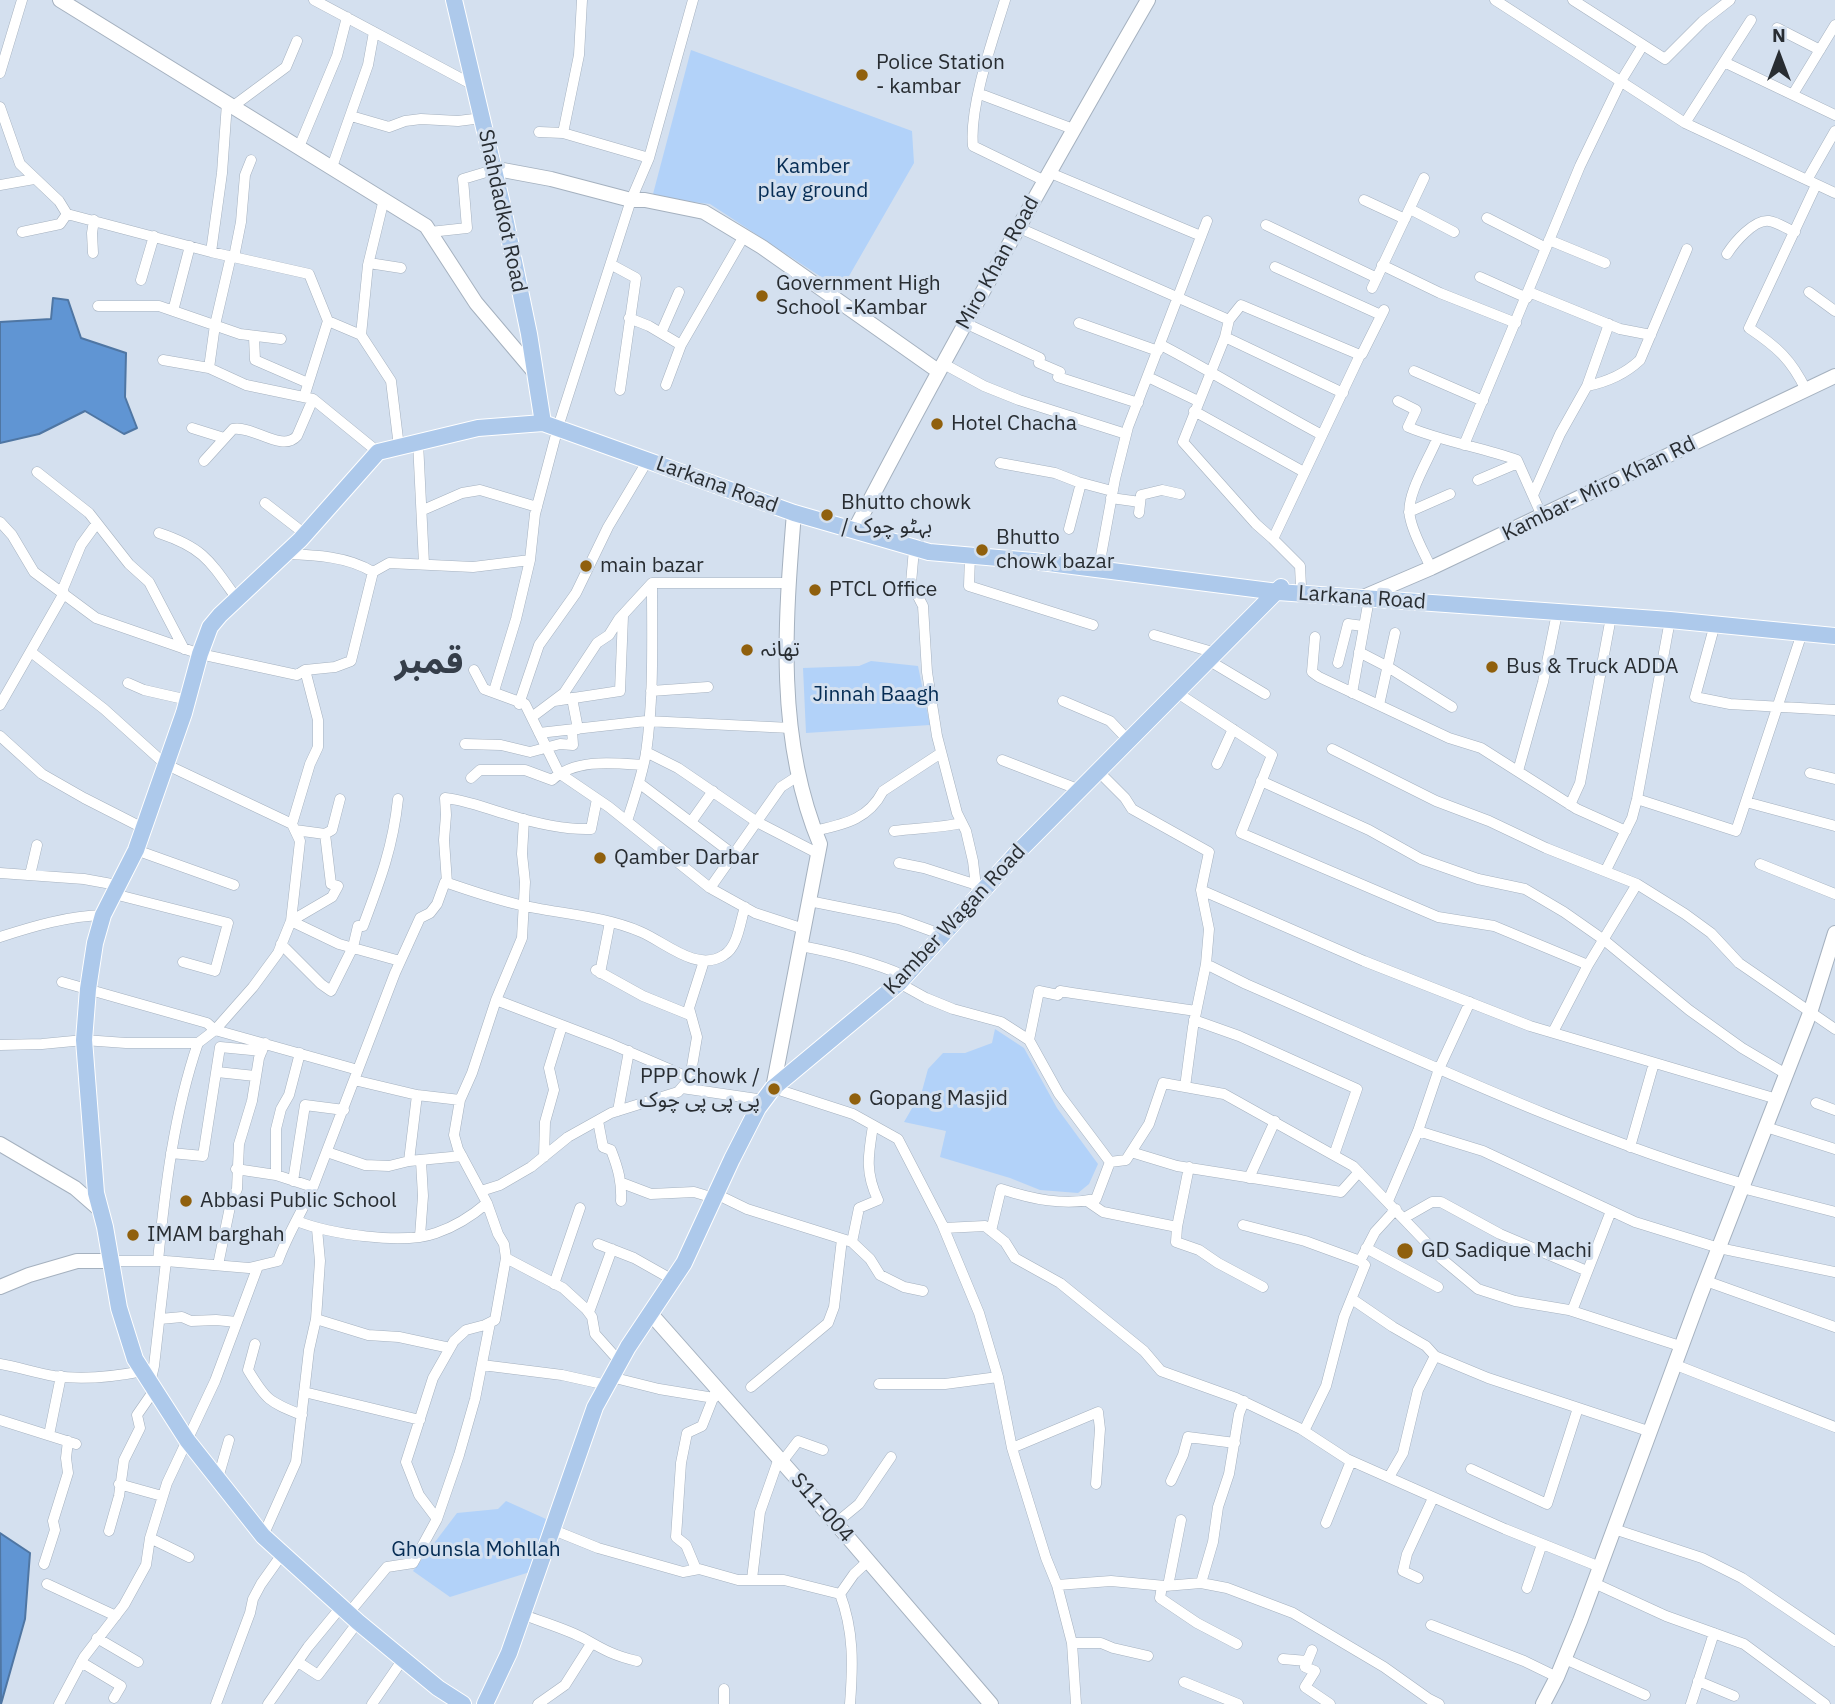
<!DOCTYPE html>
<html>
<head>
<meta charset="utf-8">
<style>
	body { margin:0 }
	#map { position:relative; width:1835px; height:1704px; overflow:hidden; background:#d4e0ef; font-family:"IBM Plex Sans",sans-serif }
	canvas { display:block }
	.north { position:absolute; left:1744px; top:21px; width:70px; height:70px; -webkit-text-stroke:5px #d4e0ef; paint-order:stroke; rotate:0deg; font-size:19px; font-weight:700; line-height:28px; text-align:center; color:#282d32 }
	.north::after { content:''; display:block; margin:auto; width:24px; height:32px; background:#282d32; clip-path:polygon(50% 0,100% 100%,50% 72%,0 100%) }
</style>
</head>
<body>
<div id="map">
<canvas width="1835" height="1704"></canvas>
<div class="north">N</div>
</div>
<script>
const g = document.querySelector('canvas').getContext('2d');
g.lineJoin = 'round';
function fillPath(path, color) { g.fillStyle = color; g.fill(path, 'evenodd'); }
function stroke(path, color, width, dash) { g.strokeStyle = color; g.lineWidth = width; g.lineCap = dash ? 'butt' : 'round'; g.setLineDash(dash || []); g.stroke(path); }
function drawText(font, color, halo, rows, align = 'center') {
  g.font = font + ' "IBM Plex Sans","Noto Sans Arabic",sans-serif'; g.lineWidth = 6; g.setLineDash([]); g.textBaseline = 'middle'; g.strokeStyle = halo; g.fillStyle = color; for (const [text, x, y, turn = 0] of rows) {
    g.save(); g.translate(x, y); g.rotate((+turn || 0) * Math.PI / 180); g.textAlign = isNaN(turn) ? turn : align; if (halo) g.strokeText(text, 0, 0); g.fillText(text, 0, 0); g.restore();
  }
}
const green = new Path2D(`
	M691,50L912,131L914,163L841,290L710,204L667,199L653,194Z
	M871,661L918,666L930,725L806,733L803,668L859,666Z
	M995,1029L1024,1048L1057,1108L1098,1164L1089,1184L1078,1193L1040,1190L1010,1178L940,1157L946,1131L904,1122L922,1091L928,1069L943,1053H965L992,1043Z
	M506,1501L546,1519L530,1572L450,1597L413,1571L457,1513L498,1509Z`);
const water = new Path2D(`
	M53,298L68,300L81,338L126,353L125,397L137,428L124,434L85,411L39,434L0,443V322L51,319Z
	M0,1533L30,1553L25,1619L1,1704Z`);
const street = new Path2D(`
	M314,0L475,86
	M1005,0C993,39 969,106 973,146L1043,180
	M1495,0L1685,123L1835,193
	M1573,0L1665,59L1703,21L1730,0
	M1777,28L1820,50
	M1724,62L1835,115
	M0,73L22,0
	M980,94L1073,129
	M1793,94L1835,25
	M0,107L20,164L59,201L67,214L211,252L309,274L328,321L361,335L391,381L399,447
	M232,107L286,67L297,41
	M351,116L389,127L405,121L421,119L458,121L482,118
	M1685,123L1751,20
	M539,132L563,133L649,158
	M563,133L579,55L582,0
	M299,147L337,56L347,17
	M332,167L368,65L374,32
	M1048,172L1201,236
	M1807,180L1835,131
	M0,185L34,179
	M1364,200L1405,219
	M1410,209L1454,232
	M1487,218L1546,248
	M1266,225L1377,278
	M1017,227L1229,320
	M22,232L60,224L67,214
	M430,232L467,228L463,179L493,170
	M1549,240L1605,263
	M211,252L222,173L227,103
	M93,253L92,233L94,220
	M1727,254C1734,243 1754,219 1769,221C1777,222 1787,229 1795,232
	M234,257L241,222L245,175L251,160
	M369,263L401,268
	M612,265L636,278L620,390
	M1382,265L1440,293L1516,323
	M1275,267L1381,315
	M1480,277L1527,298
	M141,280L154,236
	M1372,288L1424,178
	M1529,292L1620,329L1651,335
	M1809,292L1835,311
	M98,306H159L240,334L281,339
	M173,311L190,246
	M629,318L649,326L681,345
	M965,323L1040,358L1039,363L1060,372L1058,377L1138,403
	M1079,323L1158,351
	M661,333L679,292
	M361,335L368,265L384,199
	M254,337L255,360L308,383
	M1225,337L1343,393
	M1161,345C1215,373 1267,406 1322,435
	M163,360L209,368L246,385L313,399L378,452
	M942,363L984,386L1019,400L1126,434
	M209,368L215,325L231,256
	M1414,371L1483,401
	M1148,377L1198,401
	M666,385L681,345L744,236
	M1587,386C1607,382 1625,374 1640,360L1687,249
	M1806,390C1791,359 1777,347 1749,328L1816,185
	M304,397L328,321
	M1398,401L1416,410L1408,427C1444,442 1481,447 1517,460L1542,516
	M1194,411L1304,472
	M192,428L224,438
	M418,442L424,564
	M1464,445L1580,166L1621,81L1643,45
	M204,461L233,429C253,425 282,453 297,436L313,399
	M1000,463L1055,473L1078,482L1112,491
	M37,472L89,513L129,564L149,582L184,649
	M1478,480L1518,463
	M1533,495L1560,434L1587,386L1609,324
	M1111,498L1140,502
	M265,503L305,534
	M423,510L462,493L480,490L537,507
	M1409,512L1450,494
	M1139,513L1141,495L1162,490L1180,494
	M0,522L12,535L34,572L96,618L200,654L297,675L305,670L335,667L351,661L373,572L389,563L473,567L530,560
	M1069,529L1081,483
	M159,533C204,548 210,561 237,599
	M1273,539L1256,524L1183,442L1225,337L1229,320L1241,305L1360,355
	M914,549L911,583L923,606L927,672L937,736L957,813L966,831L973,861L977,895
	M285,554C314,555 347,556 373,572
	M970,556L969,586L1093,625
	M1100,561L1115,479L1128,427L1207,221
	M1431,568C1424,552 1413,534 1410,517C1405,496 1429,459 1437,439
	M1301,587L1300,566L1273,539L1360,355L1362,354L1384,310
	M62,591L81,545L97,523
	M1715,624L1695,697L1730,704L1835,710
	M1154,635L1216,653
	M1315,637L1312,672L1319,677L1449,738L1481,748L1577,809L1626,831
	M31,652L104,709L165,764L292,824
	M1359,652L1388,667L1452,707
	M1208,660L1265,694
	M1338,663L1348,624L1363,626
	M474,670L484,689L525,704L559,773L609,807L710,888L755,913L804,929
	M128,683L144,690L188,700
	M494,691L516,619L530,560L535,514L558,427L631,200L649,158L693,0
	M651,691L708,687
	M1176,692L1272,755L1241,833L1438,917L1494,926L1588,965
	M1352,693L1369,599
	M572,698L578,729
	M554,701L620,691L623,616
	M1063,701L1110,721L1129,741
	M519,704L539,645L576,593L608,527L648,460
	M0,705L64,593
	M1379,705L1395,633
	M532,717L564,693L597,643L609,635L619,619L652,583H789
	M539,733L646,721L791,728
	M0,736L42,774L84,798L143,828
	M465,744L501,745L530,752L560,744L573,745L572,730
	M1332,749L1436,801L1489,821L1546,848L1637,884L1685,914L1711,933L1739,963L1835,1029
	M646,752L678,768L757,822L819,854
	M1002,760L1080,790
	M1217,764L1233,729
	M1518,771L1543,682L1557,613
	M1099,772L1125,798L1132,809L1209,852L1201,890L1209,929L1206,964L1193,1027L1185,1087
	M1810,773L1835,779
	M471,778L480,770H525L552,780C575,758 614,763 643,765
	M1261,781L1369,830L1421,859L1478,879L1525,889L1564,912L1604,940L1689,1010L1742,1048L1786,1074
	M639,783L734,855
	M1637,799L1736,831L1802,633
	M1746,802L1835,826
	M1570,805L1580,783L1611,617
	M627,821C634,799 642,776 646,753C654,697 652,640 652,583
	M691,822L713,791
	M295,830L325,834L332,830L340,799
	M814,831C844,824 868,820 883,791L941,753
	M894,831C917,828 940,828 962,823
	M325,834L331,884L338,886L332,897L291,921L339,944L400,961
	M136,850L234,885
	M899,863L924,868L977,885
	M1760,864L1835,894
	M1606,870L1632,818L1637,799L1670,620
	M0,873L84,879L117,885
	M30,875L37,845
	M447,883L444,840L446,815L445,798C467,800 487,809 509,815C535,823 564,830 591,829L597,799
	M710,888L781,787L798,776
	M1201,890L1364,961L1530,1026L1777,1099
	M114,894L228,923L215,971L183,962
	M809,901L899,919L943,935
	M0,937C34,926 68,916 103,915
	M281,944L321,984L331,991L353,947L358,926H363C380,881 393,847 398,799
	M801,946C838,953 871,961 905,976
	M1206,964L1246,984C1410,1055 1572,1134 1744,1184
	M596,970L643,996L690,1015
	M600,973L610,922
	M62,982L207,1023L215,1030L358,1070
	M899,983L926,998L953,1009L1001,1022L1029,1040L1059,1094L1110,1162L1096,1199C1063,1206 1032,1199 1001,1189L991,1231
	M496,1000L611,1044L690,1078
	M1194,1020L1239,1036L1357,1089L1334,1155
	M1553,1032L1588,965L1637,884
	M1029,1040L1039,991L1058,995L1060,991L1072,993L1196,1011
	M0,1045L42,1044L84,1040L126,1043H198L215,1030L253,987L278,953L291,921L300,841L292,824L310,764L318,747V720L305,670
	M217,1072L255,1076
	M354,1080L417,1095L460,1100
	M682,1088L764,1100
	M773,1088L853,1114L898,1139L942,1224L979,1313L998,1377L1012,1448L1046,1558L1057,1585L1072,1643L1076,1704
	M1816,1103L1835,1110
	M618,1111L629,1051
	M598,1121L603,1147L611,1150C618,1168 622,1182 621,1201
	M1766,1127L1835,1149
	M1418,1131L1483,1151L1635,1222L1719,1248L1835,1272
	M1630,1147L1654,1063
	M327,1152L365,1165L389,1166L409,1161L462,1156
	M1131,1152L1177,1166L1341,1192L1359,1172
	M171,1153L203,1156L220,1047L262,1051
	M544,1157L545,1122L554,1090L549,1068L562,1026
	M409,1161L417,1095
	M1110,1162L1126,1160L1149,1124L1163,1083L1224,1094L1353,1166L1442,1259L1478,1289L1515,1301L1569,1310L1683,1347
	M236,1169L276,1175L313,1187
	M276,1175V1129L281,1109L289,1095L300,1053
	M1249,1178L1275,1121
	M293,1181L305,1105L344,1110
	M622,1183L651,1194L694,1192L714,1198
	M1742,1188L1835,1212
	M481,1191L500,1185L531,1167L568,1137L611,1113L678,1092L690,1078L697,1037L689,1008L704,961
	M716,1194L747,1209L852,1242L870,1259L880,1275L904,1287L923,1291
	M1087,1201L1103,1212L1177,1227L1176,1242L1199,1250L1218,1263L1263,1287
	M1388,1201L1418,1131L1439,1069L1470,1002
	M1404,1218L1432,1202H1441L1500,1234L1587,1271
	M297,1221C329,1234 403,1245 436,1233C454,1227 473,1215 487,1203
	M1243,1225L1305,1241L1360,1261
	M1177,1227L1189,1167
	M944,1228L985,1226L1005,1242L1015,1258L1060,1283L1144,1351L1161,1371L1236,1398L1301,1429L1347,1459L1505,1529L1600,1567
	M420,1236L423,1196L421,1161
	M852,1242L859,1208L878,1200C865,1172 868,1156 873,1126
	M598,1244L634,1258L673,1280
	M1366,1248L1438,1287
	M506,1258L563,1288L586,1309L592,1317L595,1334L620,1362
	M111,1261H166L249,1268L278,1261C287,1235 302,1212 313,1187L395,973L420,918L430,913L437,904L445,882C468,890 492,898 516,904C558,914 601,915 641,932C665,942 697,973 724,955C738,947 740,922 745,907
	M158,1261C165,1188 174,1113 198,1043
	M218,1265L231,1202L237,1189L239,1144L252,1101L259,1058L265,1043
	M1706,1281L1835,1327
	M554,1284L580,1208
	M1352,1299L1393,1327L1426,1346L1435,1356
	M1572,1311L1611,1211
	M589,1312L612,1249
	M160,1319L182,1317L191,1321L216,1320L237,1322
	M316,1319L368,1335L399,1337L450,1348
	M255,1344L248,1370C266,1400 269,1402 302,1415
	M0,1364C18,1367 36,1373 54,1376C84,1380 113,1377 143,1371
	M482,1365L562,1375L607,1385
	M1676,1365L1835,1427
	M611,1377L659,1389L714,1398
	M150,1383L154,1366L166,1261
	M879,1384H945L998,1377
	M751,1387L828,1323L834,1307L842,1239
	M304,1392L420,1420
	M0,1420L76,1444
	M1304,1431L1326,1386L1344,1317L1365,1265L1360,1261L1375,1232L1396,1209
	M49,1435L61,1376
	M1012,1448L1098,1412L1100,1429L1096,1484
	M782,1462L798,1441L823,1450
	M1471,1469L1547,1504L1578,1408
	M1389,1477L1403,1453L1418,1390L1435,1356L1488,1378L1651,1432
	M218,1478L229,1440
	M1171,1481L1183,1455L1188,1437L1235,1443
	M119,1484L162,1496
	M437,1519L419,1495L406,1462L433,1378L454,1341L466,1330L485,1325L495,1320L506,1258L504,1244L498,1234L487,1203L458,1149L454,1135L460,1100L472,1073L496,1000L522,938L525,882L522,854L524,819
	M836,1523L859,1504L891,1457
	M1326,1523L1351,1461
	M551,1529L598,1548L683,1572L699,1569L738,1580H784L840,1594
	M1614,1529L1702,1558L1742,1578L1835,1641
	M109,1531L119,1496L124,1460L140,1428L137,1415L155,1389
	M263,1536L296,1462L309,1350L316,1319L320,1261L317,1229
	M150,1538L189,1557
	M44,1564L55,1530L53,1521L68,1473L66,1458L68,1441
	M696,1569L686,1545L676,1537L681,1463L687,1433L702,1426L717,1388
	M1418,1578L1403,1571L1407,1554L1433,1498
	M752,1579L760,1512L779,1458
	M1201,1583L1213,1542L1218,1507L1229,1474L1239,1414L1244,1401
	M1594,1583L1666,1616L1744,1644L1825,1704
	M47,1584L116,1616
	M1057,1585L1111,1581L1165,1586L1201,1583L1227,1588L1293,1613L1384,1667L1429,1699L1439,1704
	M1162,1586L1160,1598L1197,1623L1237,1644
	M1168,1586L1181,1520
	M1527,1588L1542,1544
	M840,1594C854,1631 853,1665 850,1704
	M840,1594L854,1574L868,1561
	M348,1614L387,1567L413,1563L437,1519L459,1455L475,1399L490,1323
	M522,1614C541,1622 567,1629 585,1639C604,1650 615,1656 637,1661
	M1431,1625L1524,1661L1557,1677
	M97,1638L138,1662
	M1072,1643H1101L1113,1648L1148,1656
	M1312,1650L1305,1667L1315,1671L1305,1687L1330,1704
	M1283,1659L1307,1661
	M1565,1659L1645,1695
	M81,1662L121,1686L114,1698
	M298,1662L318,1675L358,1622
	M1698,1681L1734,1696
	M1184,1682L1238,1704
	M724,1689V1704
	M59,1704L84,1657L124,1605L146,1565L150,1538L167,1483L215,1381L258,1266
	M216,1704L250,1613L253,1599L261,1584L283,1553
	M268,1704L308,1647L341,1607
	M372,1704L403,1659
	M538,1704L565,1685L591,1644
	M1691,1704L1714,1633`);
const secondary = new Path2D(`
	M60,0L426,226L476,303L536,374
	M492,168L551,179L631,200H645L704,212L762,247L938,371
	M855,529C948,350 1047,175 1148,0
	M1361,598L1431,568L1835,376
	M773,1088L820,844C776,739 785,623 794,513
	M0,1144L75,1188L99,1209
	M0,1287L29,1275L77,1261H111
	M651,1314L821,1506L991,1704
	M1543,1704L1557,1677L1580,1621L1700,1296L1810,1013L1835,933`);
const primary = new Path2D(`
	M454,0L503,208L529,334L543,423
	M463,1704L438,1688L358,1622L263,1536L187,1440L135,1359L119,1308L105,1227L96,1193L84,1040L88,989L95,943L103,915L136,850L184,713L200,654L210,627L220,615L300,540L378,452L478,428L543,423L794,513L929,552L1033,561L1278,592L1670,620L1835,636
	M485,1704L509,1653L595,1407L628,1347L684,1263L732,1159L758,1108L773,1088L899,983L1017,853L1281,587`);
const markers = [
	[862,75,7,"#90600d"],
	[762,296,7,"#90600d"],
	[937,424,7,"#90600d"],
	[827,515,7,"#90600d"],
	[982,550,7,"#90600d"],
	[586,566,7,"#90600d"],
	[815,590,7,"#90600d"],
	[747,650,7,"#90600d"],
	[1492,667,7,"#90600d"],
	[600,858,7,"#90600d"],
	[774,1089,7,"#90600d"],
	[855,1099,7,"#90600d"],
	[186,1201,7,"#90600d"],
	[133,1235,7,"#90600d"],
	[1405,1251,9,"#90600d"]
];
const poiNames = [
	["Police Station",876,63],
	["- kambar",876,87],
	["Government High",776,284],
	["School -Kambar",776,308],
	["Hotel Chacha",951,424],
	["Bhutto chowk",841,503],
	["/ بہٹو چوک",841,527],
	["Bhutto",996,538],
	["chowk bazar",996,562],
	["main bazar",600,566],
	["PTCL Office",829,590],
	["تھانہ",761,650],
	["Bus & Truck ADDA",1506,667],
	["Qamber Darbar",614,858],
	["PPP Chowk /",760,1077,"right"],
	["پی پی پی چوک",760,1101,"right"],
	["Gopang Masjid",869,1099],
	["Abbasi Public School",200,1201],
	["IMAM barghah",147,1235],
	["GD Sadique Machi",1421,1251]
];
const parkNames = [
	["Kamber",813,167],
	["play ground",813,191],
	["Jinnah Baagh",876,695],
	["Ghounsla Mohllah",476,1550]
];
const streetNames = [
	["Shahdadkot Road",502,211,78],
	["Miro Khan Road",998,263,-61],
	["Larkana Road",717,485,20],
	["Kambar- Miro Khan Rd",1599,489,-26],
	["Larkana Road",1362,598,4],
	["Kamber Wagan Road",955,920,-47],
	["S11-004",822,1508,49]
];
const townNames = [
	["قمبر",429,663]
];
fillPath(green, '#b2d2f9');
fillPath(water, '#6095d3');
stroke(water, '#4f76a3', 2);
stroke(street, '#a5b1bf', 11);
stroke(secondary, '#a5b1bf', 16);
stroke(primary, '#fff', 18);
stroke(street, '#fff', 10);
stroke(secondary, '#fff', 14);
stroke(primary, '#adc9eb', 16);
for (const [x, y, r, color] of markers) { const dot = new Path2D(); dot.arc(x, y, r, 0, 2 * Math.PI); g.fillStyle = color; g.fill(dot); stroke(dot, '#d4e0ef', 2.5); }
drawText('21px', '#282d32', '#d4e0ef', poiNames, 'left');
drawText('21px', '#052c54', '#d4e0ef', parkNames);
drawText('21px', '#282d32', '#d4e0ef', streetNames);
drawText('bold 35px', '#353e4a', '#d4e0ef', townNames);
</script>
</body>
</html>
